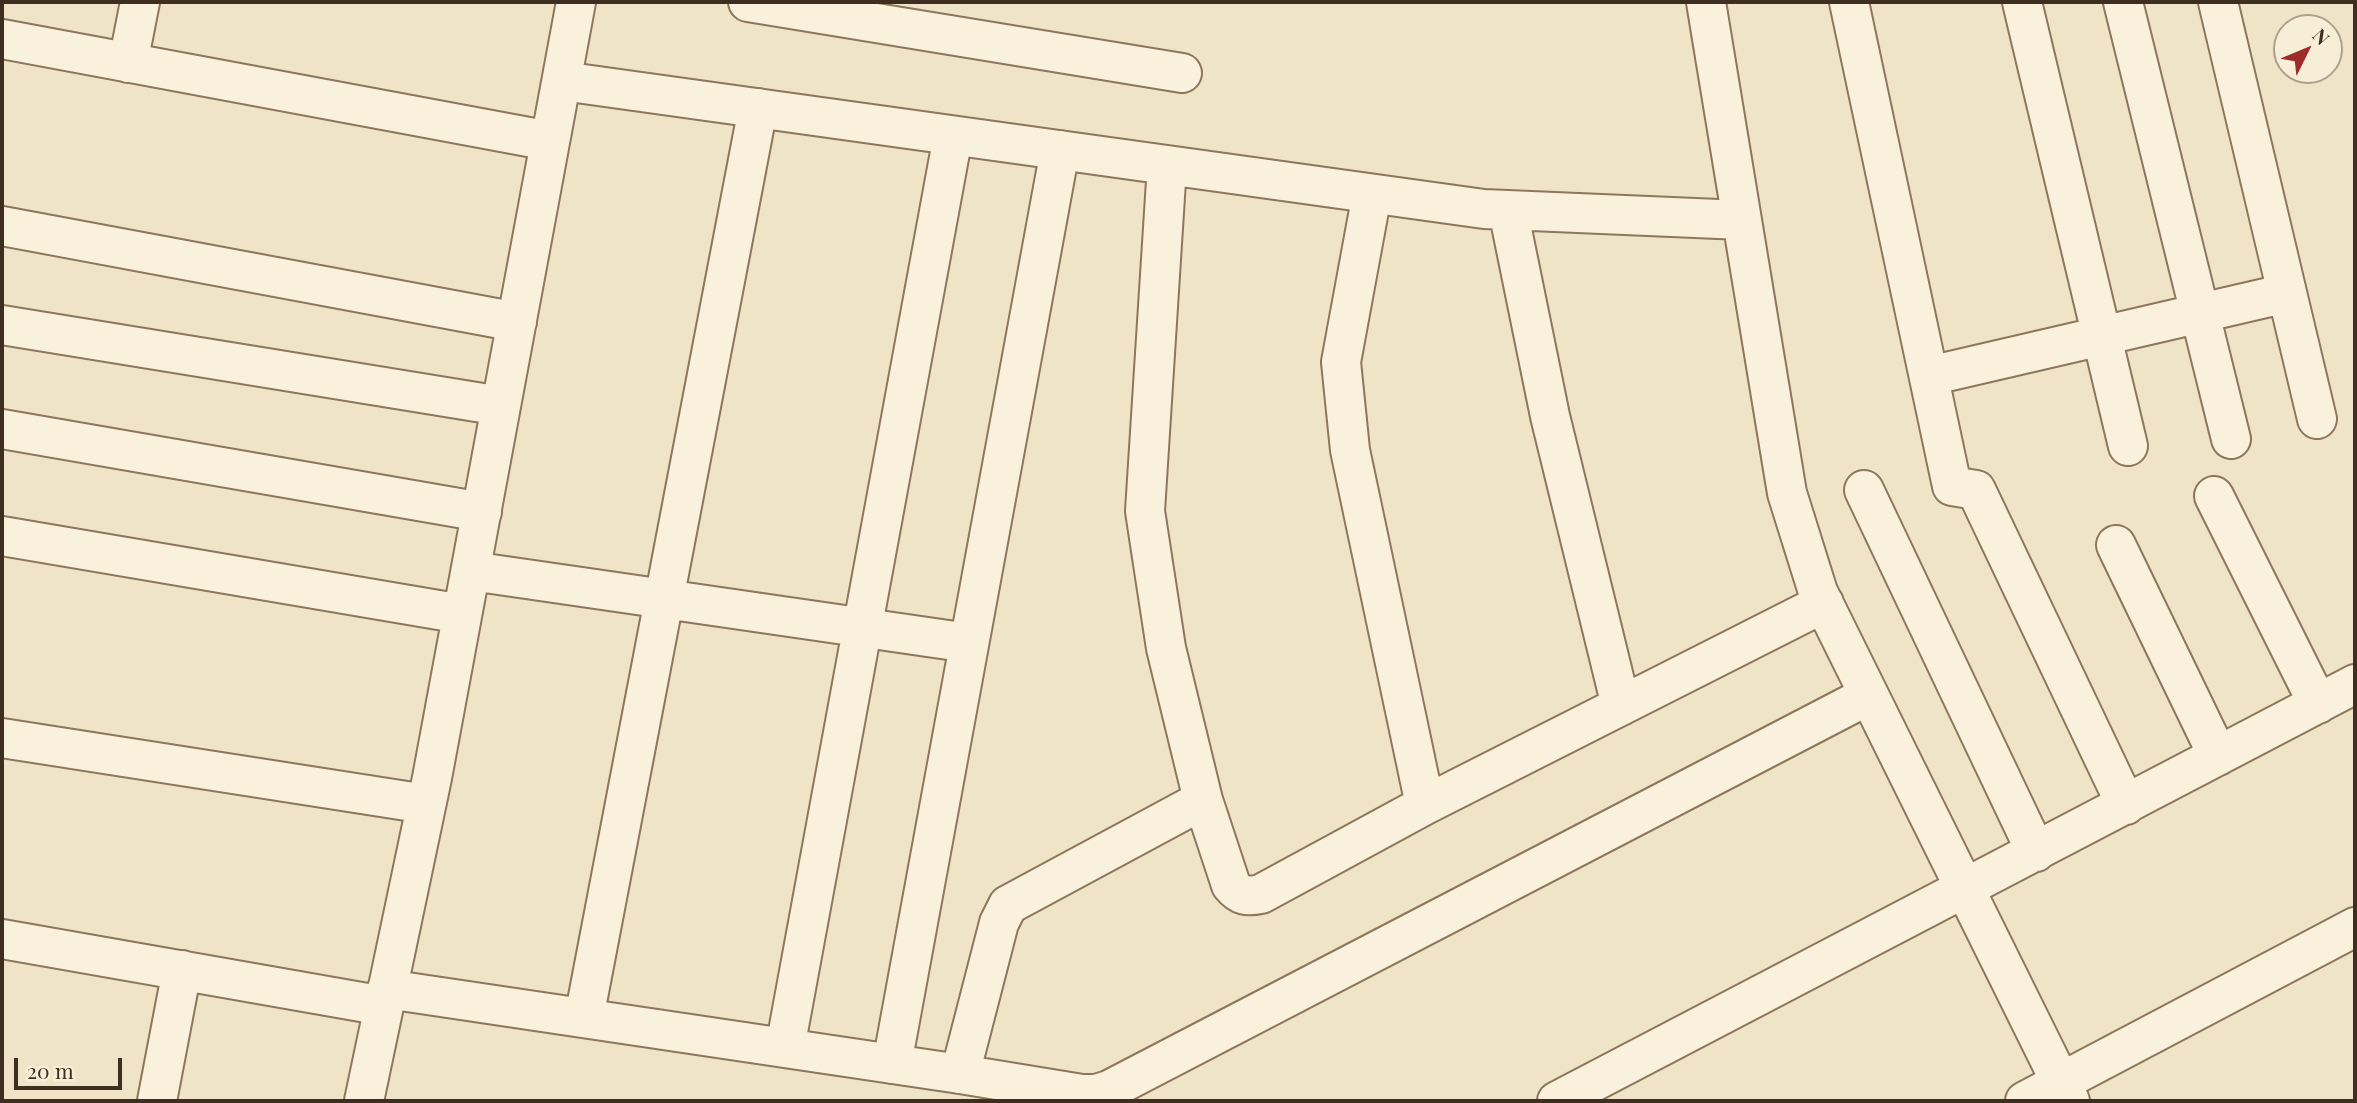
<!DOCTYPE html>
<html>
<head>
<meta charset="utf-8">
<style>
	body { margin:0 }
	#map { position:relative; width:2357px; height:1103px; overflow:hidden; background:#f0e4c8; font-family:"Playfair Display",serif }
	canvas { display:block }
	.frame { position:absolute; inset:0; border:4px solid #3d2e20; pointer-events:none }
	.north { position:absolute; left:2273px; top:14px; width:70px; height:70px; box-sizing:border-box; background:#f7eed8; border:2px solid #ada18e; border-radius:50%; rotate:47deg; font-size:19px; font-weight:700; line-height:28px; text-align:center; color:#3d2e20 }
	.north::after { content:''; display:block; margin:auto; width:24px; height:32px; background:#9e2a2b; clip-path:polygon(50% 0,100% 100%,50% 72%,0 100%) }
	.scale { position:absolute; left:14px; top:1058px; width:108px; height:32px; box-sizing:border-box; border:4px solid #3d2e20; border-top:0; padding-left:9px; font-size:21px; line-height:24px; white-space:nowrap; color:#3d2e20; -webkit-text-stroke:5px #f7eed8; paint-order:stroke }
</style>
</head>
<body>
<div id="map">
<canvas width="2357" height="1103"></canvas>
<div class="frame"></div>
<div class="north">N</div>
<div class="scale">20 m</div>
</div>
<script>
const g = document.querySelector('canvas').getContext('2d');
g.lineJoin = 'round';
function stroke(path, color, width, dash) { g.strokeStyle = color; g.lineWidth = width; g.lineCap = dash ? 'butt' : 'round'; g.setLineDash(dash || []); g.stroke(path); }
const minor = new Path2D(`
	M748,2L1182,73
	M1706,2L1787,493L1818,592L2070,1101
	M1849,2L1952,486L1976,490L2126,805
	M2022,2L2128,446
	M2123,2L2231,439
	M2218,2L2317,419
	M2,39L550,141
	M128,63L140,2
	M562,81L1484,209L1742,220
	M1167,165L1145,511L1166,648L1203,800L1231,885C1240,896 1247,897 1261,894L1425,805L1824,603
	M1372,194L1341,362L1350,450L1425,805
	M1508,210L1550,416L1621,706
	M2,226L517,322
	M2,325L501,406
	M1929,376L2287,293
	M2,429L482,512
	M1864,490L2036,852
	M2214,496L2318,704
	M2,536L462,614
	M2116,545L2218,756
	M471,571L969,643
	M2,738L426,804
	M2,939L384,1006
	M387,989L960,1074L1082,1094H1096L1109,1090L1869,695
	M584,1018L758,108
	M785,1048L953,136
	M892,1064L1060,150
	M960,1074L999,923L1008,905L1203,800
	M157,1101L182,970
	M364,1101L432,778L576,2
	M1557,1101L2355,684
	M2025,1101L2355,927`);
stroke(minor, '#8d765c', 42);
stroke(minor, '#faf1dc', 38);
</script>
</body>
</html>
